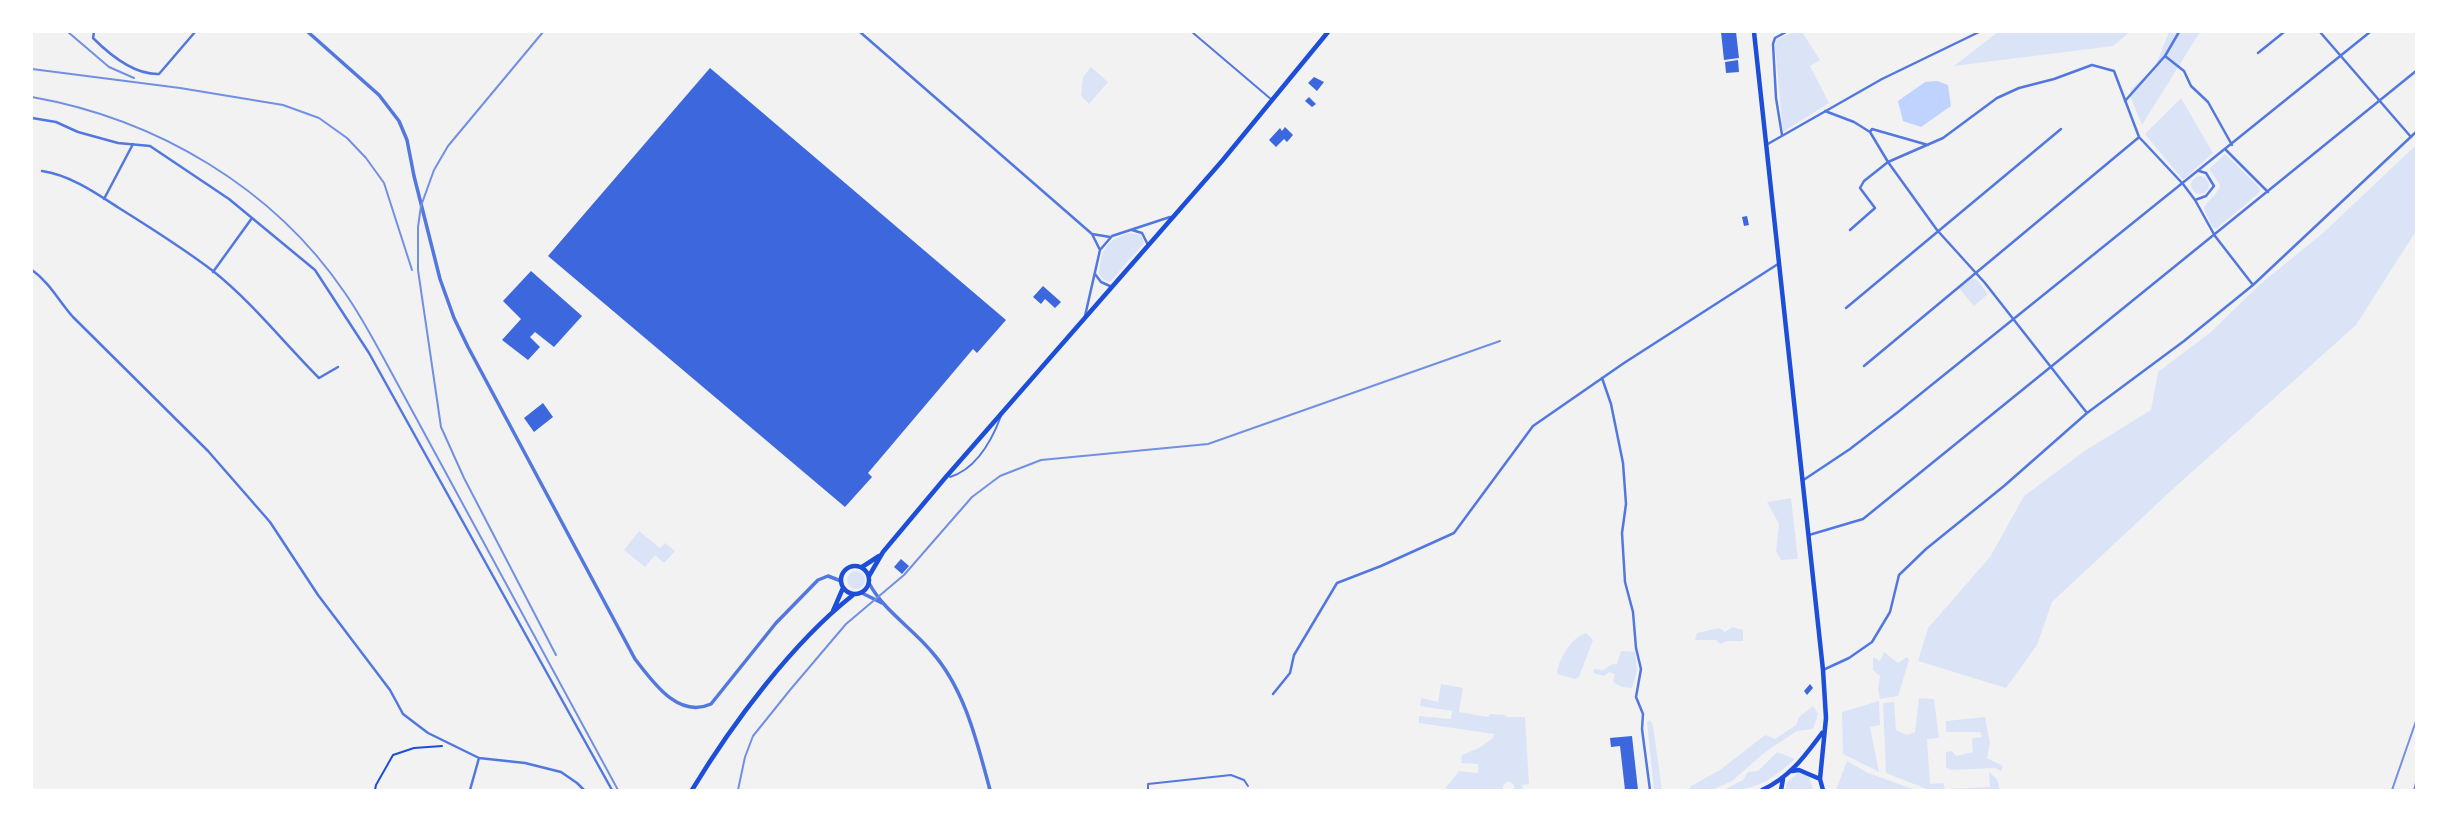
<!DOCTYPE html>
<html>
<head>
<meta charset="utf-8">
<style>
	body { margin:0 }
	#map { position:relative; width:2448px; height:822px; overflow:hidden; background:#f2f2f2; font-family:"Source Sans 3",sans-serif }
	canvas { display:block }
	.frame { position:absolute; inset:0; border:33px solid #fff; pointer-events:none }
</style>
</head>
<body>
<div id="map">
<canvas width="2448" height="822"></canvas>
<div class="frame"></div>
</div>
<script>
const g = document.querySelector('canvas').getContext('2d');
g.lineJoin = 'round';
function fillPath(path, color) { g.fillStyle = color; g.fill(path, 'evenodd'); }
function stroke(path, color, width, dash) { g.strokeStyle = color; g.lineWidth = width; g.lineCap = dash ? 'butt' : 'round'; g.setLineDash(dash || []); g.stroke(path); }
const green = new Path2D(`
	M1794,32H1802L1820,60L1810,66L1829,103L1783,132L1775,46L1777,39Z
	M1998,32H2130L2113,46L1954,66Z
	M2169,32H2200L2142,125L2130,96L2131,89L2155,67Z
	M1091,67L1108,82L1089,104L1081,96L1083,77Z
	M2181,98L2213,153L2183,180L2145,134Z
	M2416,145V231L2356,325L2174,488L2052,602L2037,645L2006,688L1918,661L1928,628L1990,557L2024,496L2086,450L2151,410L2158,372L2211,332L2259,285L2323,233Z
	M2225,154L2259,187L2260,192L2216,229L2212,226L2204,209C2207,198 2217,198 2220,185L2209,169Z
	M2191 185a9 9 0 1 1 18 0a9 9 0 1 1-18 0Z
	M1130,233L1141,235L1144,243L1110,282L1104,280L1099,274C1101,250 1105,240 1130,233Z
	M1972,278L1977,280L1988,294L1974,306L1959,288Z
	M1791,498L1798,559L1781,560L1776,551L1779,524L1767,502Z
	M639,531L660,548L665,543L675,551L664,563L655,555L645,567L624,550Z
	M847 580a9 9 0 1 1 18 0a9 9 0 1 1-18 0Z
	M1732,627L1743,630V641H1727L1720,644L1716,640H1695L1697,633L1719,628L1725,632Z
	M1586,633L1593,640L1579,677L1575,679L1557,674C1558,659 1572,637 1586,633Z
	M1621,651L1635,652L1637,671L1632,688L1622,687L1613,682L1615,674L1609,672L1604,676L1593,673L1594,669L1603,670L1612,664H1617Z
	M1884,652L1898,663L1907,657L1909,660L1898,696L1880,699L1878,689L1880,676L1873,670V657L1880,661Z
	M1441,684L1463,688L1459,712L1488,717L1490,714L1505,715L1507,717H1525L1529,784L1522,785L1523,790H1514V785L1509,781L1504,784L1502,790H1444L1459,771L1478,773V764L1461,763L1462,755L1479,748L1493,738L1494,734L1419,723V716L1451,719L1452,711L1420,706L1421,698L1438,702Z
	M1919,698L1934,699L1939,738L1927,739L1930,784L1943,783L1945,789L1990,787L1989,772L1997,779L2000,790H1929L1886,773L1883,703L1894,702L1896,730L1907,735L1915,732Z
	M1879,701L1880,725L1870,727L1879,772L1843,754L1842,712Z
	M1813,706L1818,714L1813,729L1797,731L1764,753L1732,781L1712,790H1689L1691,786L1720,770L1765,735L1775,739L1796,725L1799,717Z
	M1985,717L1990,743L1987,758L2003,766L2001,771L1995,768L1950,770L1946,767V752L1952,751L1956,756L1973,752L1972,738L1982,737L1980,732H1946V721Z
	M1650,720L1653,726L1662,790H1654L1647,722Z
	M1777,752L1795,759C1772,780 1756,791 1723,790L1743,780L1748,772L1758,771Z
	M1847,761L1868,773L1916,790H1836Z
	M1798,773L1809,776L1813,790H1785L1787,782Z`);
const water = new Path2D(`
	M1937,81L1948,85L1951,106L1921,127L1903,121L1898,101L1925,82Z`);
const building = new Path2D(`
	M1721,32H1736L1739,58L1724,60Z
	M1738,60L1739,72L1726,73L1725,62Z
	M710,68L1006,320L977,353L973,349L868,473L872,477L845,507L548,256Z
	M1314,77L1324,82L1317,91L1308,83Z
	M1309,97L1316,104L1312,107L1305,101Z
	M1285,127L1293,135L1287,142L1284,139L1276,147L1269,140L1280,128L1282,131Z
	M1747,216L1749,225L1744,226L1742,217Z
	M531,271L582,316L554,347L535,332L530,337L540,347L528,360L502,340L521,319L503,301Z
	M1043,286L1061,302L1055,308L1045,299L1041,304L1033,297Z
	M543,403L553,417L534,432L524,418Z
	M901,559L909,566L902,574L894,567Z
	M1810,684L1813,688L1807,695L1804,691Z
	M1632,736L1638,790H1625L1620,746L1611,747L1610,738Z`);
const path = new Path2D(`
	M375,790L376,785L393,755L414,748L442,746`);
const service = new Path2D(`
	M1192,32L1272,100
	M950,477C976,469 992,440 1001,416
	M1148,790V784L1231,775L1244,780L1248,786`);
const minor = new Path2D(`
	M94,32L93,38C109,54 134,75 159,74L195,32
	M860,32L1092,234L1100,250
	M2320,32L2411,137
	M2258,53L2284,32
	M2165,56L2184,71L2191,86L2208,102L2232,145
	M2125,101L2165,56L2179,32
	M1825,111L1854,122L1870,132L1888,162L1937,230L1985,283L2087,413
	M32,118L56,122L78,132L118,143L150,146L229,199L315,270L369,353L612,790
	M1870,132L1872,129L1928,145
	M1782,135L1776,98L1773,44L1775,38L1786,32
	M1766,145L1882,79L1979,32
	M2226,150L2268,192
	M42,171C70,175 96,193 119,208C151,228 183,248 213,271C252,302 284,343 319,378L338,367
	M104,199L133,144
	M2195,200L2206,196L2214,186L2206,173L2199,171
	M1132,230L1142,233L1148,245
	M1850,230L1875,208L1860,188L1864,181L1888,162L1943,138L1997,98L2019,88L2054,79L2092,65L2114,71L2139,137L2183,184L2195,200L2215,236L2253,285
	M1092,234L1110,237
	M32,270C49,282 59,301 73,317L208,451L270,522L318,595L390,690L403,714L428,733L479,758L525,763L561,772L577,783L584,790
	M213,272L252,218
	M1095,274L1101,282L1112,287
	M1846,308L2061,129
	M1085,316L1100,250L1112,236L1170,217
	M1864,366L2138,138
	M1602,378L1611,404L1623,463L1626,504L1622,533L1625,582L1633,612L1636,648L1641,669L1636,697L1643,714L1642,729L1650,790
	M1802,481L1850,449L1898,412L2370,32
	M1809,535L1863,519L2416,71
	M1823,670L1849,658L1872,642L1890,612L1899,575L1926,549L2004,486L2087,413L2184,341L2253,285L2416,132
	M1273,694L1290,673L1294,655L1337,583L1381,566L1454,533L1533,426L1624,363L1778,264
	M470,790L479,758`);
const tertiary = new Path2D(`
	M308,32L379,95L399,121L407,140L414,176L440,279L454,318L468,347L635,659C653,682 678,719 711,704L776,623L818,580L828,576L841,581
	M869,583C883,610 912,628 931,651C965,689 977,742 990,790
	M862,593L882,603`);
const secondary = new Path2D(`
	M1754,32L1823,670L1826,718L1820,779L1823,790
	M1792,771L1799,770L1820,779
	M1762,790C1789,778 1805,756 1822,733
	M1781,790L1783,779`);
const primary = new Path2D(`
	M841 580a14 14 0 1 1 28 0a14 14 0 1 1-28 0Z
	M862,567L879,556
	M869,576L883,552L945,478L1222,161L1328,32
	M833,611L843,588
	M692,790C732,724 792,643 853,595`);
const rail = new Path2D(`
	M68,32L109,67L134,78
	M543,32L448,146L434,170L421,206L418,227V270L441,427L464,478L556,655
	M32,69L180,88L283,105L319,118L347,138L366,158L384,183L412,270
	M32,97C156,119 273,187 345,293C359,313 371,335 383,357L618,790
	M738,790L745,757L753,736L790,690L846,624L904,575L972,497L1000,476L1041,460L1208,444L1500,341
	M2392,790L2416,721
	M2414,790L2416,783`);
fillPath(green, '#dbe4f7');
fillPath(water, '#bfd3fe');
fillPath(building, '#3d67dc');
stroke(path, '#1d4ed8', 2);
stroke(service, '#5277de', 2);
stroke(minor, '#5277de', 2.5);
stroke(tertiary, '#5277de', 3.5);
stroke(secondary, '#1d4ed8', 4.5);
stroke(primary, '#1d4ed8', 4.5);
stroke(rail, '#7290e2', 2);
</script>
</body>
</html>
